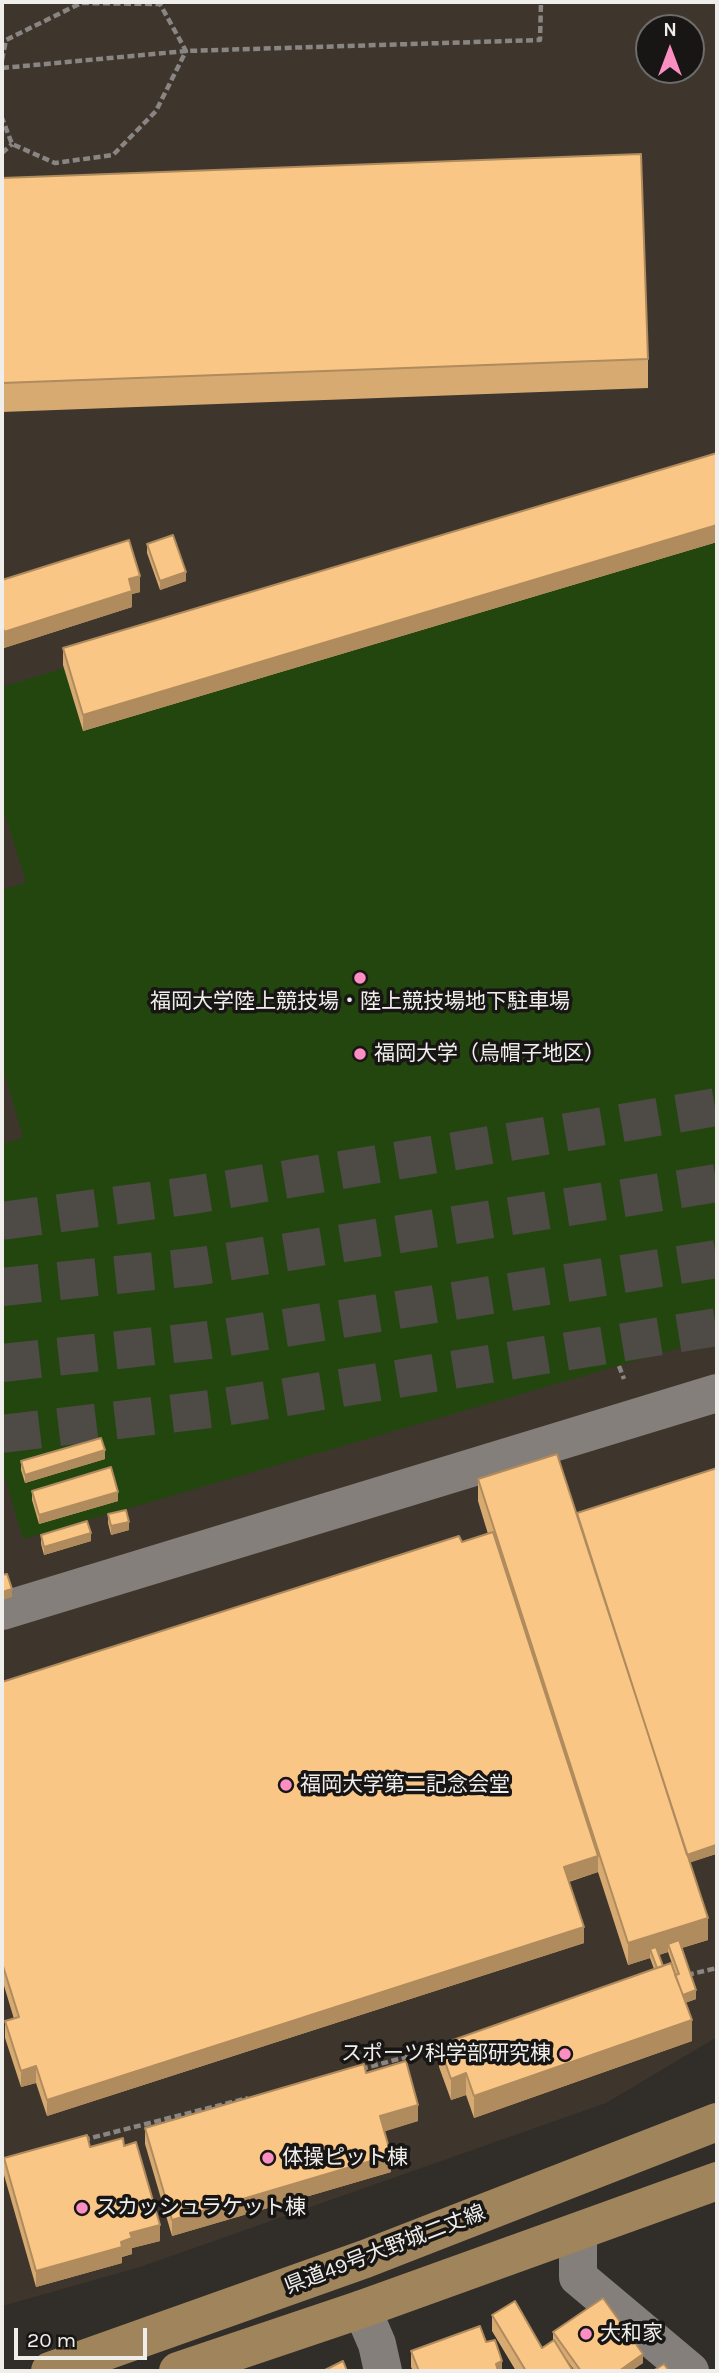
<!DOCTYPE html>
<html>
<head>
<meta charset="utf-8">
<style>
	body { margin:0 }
	#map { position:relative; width:719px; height:2373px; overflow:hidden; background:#312d29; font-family:Karla,sans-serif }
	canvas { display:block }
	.frame { position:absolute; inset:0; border:4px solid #f0eeeb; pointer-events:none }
	.north { position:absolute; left:635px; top:14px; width:70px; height:70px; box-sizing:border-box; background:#181614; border:2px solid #6e6c6a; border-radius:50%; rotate:0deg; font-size:19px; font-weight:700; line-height:28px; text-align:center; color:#f0eeeb }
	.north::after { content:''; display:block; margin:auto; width:24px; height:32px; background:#fc8fc1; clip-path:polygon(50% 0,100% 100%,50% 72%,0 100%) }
	.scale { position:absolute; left:14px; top:2328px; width:133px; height:32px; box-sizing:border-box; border:4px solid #f0eeeb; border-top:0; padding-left:9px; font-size:21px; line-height:24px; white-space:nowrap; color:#f0eeeb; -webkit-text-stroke:5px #181614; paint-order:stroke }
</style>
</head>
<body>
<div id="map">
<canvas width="719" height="2373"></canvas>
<div class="frame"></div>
<div class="north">N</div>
<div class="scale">20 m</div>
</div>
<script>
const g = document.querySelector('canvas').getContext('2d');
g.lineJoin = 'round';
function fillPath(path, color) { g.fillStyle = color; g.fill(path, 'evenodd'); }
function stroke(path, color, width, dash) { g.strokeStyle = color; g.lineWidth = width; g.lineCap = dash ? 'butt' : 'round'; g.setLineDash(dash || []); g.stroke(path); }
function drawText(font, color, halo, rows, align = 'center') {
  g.font = font + ' Karla,"Noto Sans JP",sans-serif'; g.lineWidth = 7; g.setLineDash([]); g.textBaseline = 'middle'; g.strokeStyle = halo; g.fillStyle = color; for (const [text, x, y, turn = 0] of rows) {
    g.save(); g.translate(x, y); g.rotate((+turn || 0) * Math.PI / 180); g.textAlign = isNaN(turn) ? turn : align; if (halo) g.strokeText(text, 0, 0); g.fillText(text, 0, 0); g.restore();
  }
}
const built = new Path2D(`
	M2,2H717V2037L606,2103L140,2267L2,2306ZM649,28H691V70H649Z`);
const green = new Path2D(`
	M717,469V1337L23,1539L2,1468V1145L23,1137L2,1066V890L26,882L2,806V687Z`);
const highwayTunnel = new Path2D(`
	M2,1221L193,1195L717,1107
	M2,1287L201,1266L717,1183
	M2,1363L209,1340L717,1259
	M2,1434L218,1408L717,1327`);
const path = new Path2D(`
	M2,60L6,40L81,3L160,4L186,51L156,111L113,155L55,163L12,144L2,118
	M2,68L186,51L540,40L541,2
	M2,153L12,144
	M619,1366L624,1379
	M687,1975L717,1968
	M361,2069L444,2047
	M83,2140L248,2098`);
const minor = new Path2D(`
	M2,1611L717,1393
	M578,2232V2277L690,2371
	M362,2309L377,2344L383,2371`);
const major = new Path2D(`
	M50,2371L365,2259L717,2122
	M178,2371L362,2309L717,2181`);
const wall = new Path2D(`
	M2,178L648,359V388L2,412Z
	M717,453V542L83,731L63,665V648Z
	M147,544L186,581L160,590L147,553Z
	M2,580L140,592L132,594V607L4,648L2,640Z
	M105,1459L25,1483L21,1470V1461Z
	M717,1468V1857L716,1854L690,1862L708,1940L682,1948L696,1999L685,2003L692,2041L474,2118L466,2095L451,2100L439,2067V2045L654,1969L650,1958L628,1965L598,1872L569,1882L584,1943L47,2116L36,2083L21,2087L5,2038V2021L14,2019L2,1979V1682L488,1534L478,1501V1479L577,1513ZM668,1952L676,1975L663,1966L659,1955Z
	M32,1491L118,1501L39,1524L32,1500Z
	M108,1514L129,1530L111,1535L108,1523Z
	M41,1535L91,1541L44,1555L41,1544Z
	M366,2073L418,2121L384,2131L391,2172L172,2236L145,2144V2128Z
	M124,2146L160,2241L132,2248V2254L122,2257V2263L36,2287L4,2175V2158L90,2147Z
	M492,2315L542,2348L553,2341V2332L643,2363L631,2371H575L563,2355L573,2371H516L492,2331Z
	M486,2342L502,2371H413L411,2367V2351Z`);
const shadedWall = new Path2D(`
	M717,525V542L83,731V715Z
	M186,572V581L160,590V581Z
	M140,576V592L132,594V607L4,648V632L129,579Z
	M105,1450V1459L25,1483V1475Z
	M118,1492V1501L39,1524V1515Z
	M129,1522V1530L111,1535V1526Z
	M91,1533V1541L44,1555V1547Z
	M12,1589V1597L2,1600V1592Z
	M716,1845V1854L683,1865V1856Z
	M598,1856V1872L564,1883V1867Z
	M708,1918V1940L671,1951L668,1944V1952L652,1957L650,1949V1958L628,1965V1943Z
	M584,1927V1943L47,2116V2100Z
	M696,1990V1999L679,2005V1997Z
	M692,2020V2041L474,2118V2096Z
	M36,2066V2083L21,2087V2071Z
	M466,2073V2095L451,2100V2079Z
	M418,2105V2121L380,2133V2116Z
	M391,2155V2172L172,2236V2220Z
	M160,2225V2241L132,2248V2254L122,2257V2263L36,2287V2271L121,2242L130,2233Z
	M643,2354V2363L631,2371H619Z
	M502,2361V2371H496V2364Z`);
const building = new Path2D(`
	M641,154L648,359L2,383V178Z
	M717,453V525L83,715L63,648Z
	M173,535L186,572L160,581L147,544Z
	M129,540L140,576L129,579L132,591L4,632L2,624V580Z
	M101,1438L105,1450L25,1475L21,1461Z
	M557,1454L708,1918L628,1943L478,1479Z
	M111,1467L118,1492L39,1515L32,1491Z
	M717,1468V1848L716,1845L687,1855L577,1513Z
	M126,1510L129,1522L111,1526L108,1514Z
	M87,1521L91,1533L44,1547L41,1535Z
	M493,1532L598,1856L564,1867L584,1927L47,2100L36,2066L21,2071L5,2021L19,2017L2,1963V1682L459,1536L462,1542Z
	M7,1574L12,1589L2,1592V1575Z
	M679,1940L696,1990L683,1995L675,1975L679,1974L668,1944Z
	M656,1947L663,1966L657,1968L650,1949Z
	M671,1963L692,2020L474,2096L466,2073L451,2079L439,2045Z
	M406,2061L418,2105L380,2116L391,2155L172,2220L145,2128L364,2064L366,2073Z
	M87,2135L90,2147L123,2138L124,2146L136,2142L160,2225L130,2233L132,2238L121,2242L122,2247L36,2271L4,2158Z
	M603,2298L643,2354L619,2371H581L553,2332Z
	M515,2301L542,2348L554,2340L573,2371H526L492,2315Z
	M480,2326L486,2342L495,2340L502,2361L496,2364L498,2371H419L411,2351Z
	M343,2361L347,2371H323Z
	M664,2364L669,2371H653Z`);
const markers = [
	[360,978,7,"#fc8fc1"],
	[360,1054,7,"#fc8fc1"],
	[286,1785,7,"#fc8fc1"],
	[565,2054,7,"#fc8fc1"],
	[268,2158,7,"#fc8fc1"],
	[82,2208,7,"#fc8fc1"],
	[586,2334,7,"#fc8fc1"]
];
const poiNames = [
	["福岡大学陸上競技場・陸上競技場地下駐車場",360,1002,"center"],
	["福岡大学（烏帽子地区）",374,1054],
	["福岡大学第二記念会堂",300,1785],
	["スポーツ科学部研究棟",551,2054,"right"],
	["体操ピット棟",282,2158],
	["スカッシュラケット棟",96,2208],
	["大和家",600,2334]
];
const streetNames = [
	["県道49号大野城二丈線",385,2250,-21]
];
fillPath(built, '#3e362d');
fillPath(green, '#23460f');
stroke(highwayTunnel, '#4e4a46', 38, [38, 19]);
stroke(path, '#888582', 4.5, [7, 3.5]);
stroke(minor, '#847f7a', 38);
stroke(major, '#a0845c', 38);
fillPath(wall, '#d7aa72');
fillPath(shadedWall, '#af8b5d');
fillPath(building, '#fac685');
stroke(building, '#af8b5d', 2);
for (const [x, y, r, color] of markers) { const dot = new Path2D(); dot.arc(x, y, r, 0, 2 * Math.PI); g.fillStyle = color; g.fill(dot); stroke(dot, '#181614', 2.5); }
drawText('21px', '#f0eeeb', '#181614', poiNames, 'left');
drawText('21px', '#f0eeeb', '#181614', streetNames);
</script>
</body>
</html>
